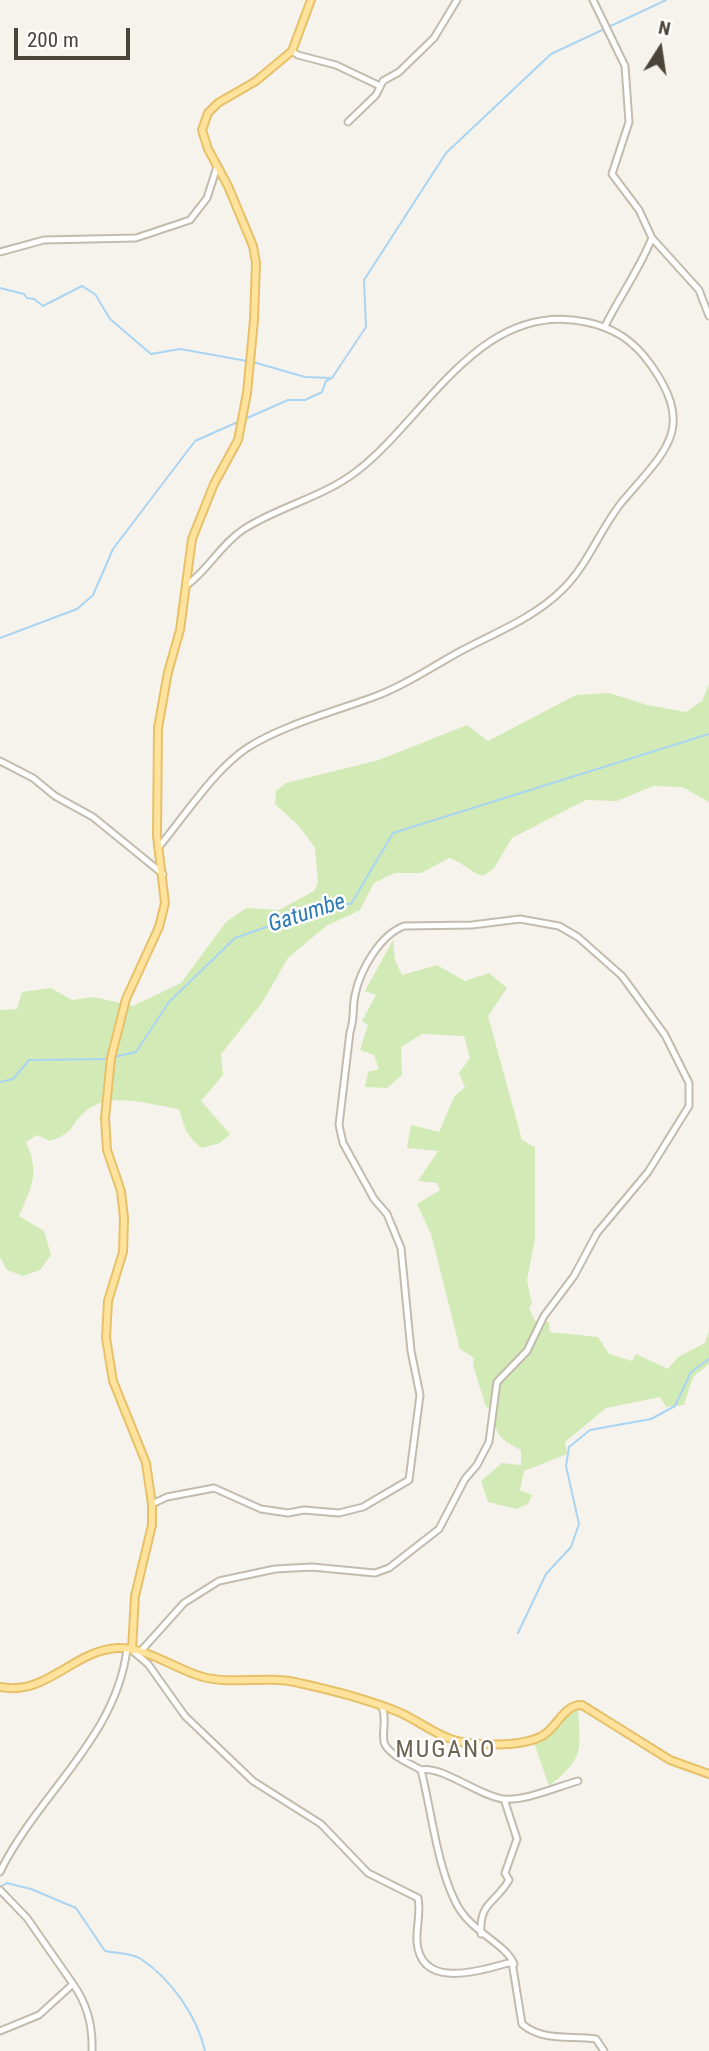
<!DOCTYPE html>
<html>
<head>
<meta charset="utf-8">
<style>
	body { margin:0 }
	#map { position:relative; width:709px; height:2051px; overflow:hidden; background:#f6f3ec; font-family:"Roboto Condensed",sans-serif }
	canvas { display:block }
	.north { position:absolute; left:625px; top:14px; width:70px; height:70px; -webkit-text-stroke:5px #fff; paint-order:stroke; rotate:12deg; font-size:19px; font-weight:700; line-height:28px; text-align:center; color:#4b4439 }
	.north::after { content:''; display:block; margin:auto; width:24px; height:32px; background:#4b4439; clip-path:polygon(50% 0,100% 100%,50% 72%,0 100%) }
	.scale { position:absolute; left:14px; top:28px; width:116px; height:32px; box-sizing:border-box; border:4px solid #4b4439; border-top:0; padding-left:9px; font-size:21px; line-height:24px; white-space:nowrap; color:#4b4439; -webkit-text-stroke:5px #fff; paint-order:stroke }
</style>
</head>
<body>
<div id="map">
<canvas width="709" height="2051"></canvas>
<div class="north">N</div>
<div class="scale">200 m</div>
</div>
<script>
const g = document.querySelector('canvas').getContext('2d');
g.lineJoin = 'round';
function fillPath(path, color) { g.fillStyle = color; g.fill(path, 'evenodd'); }
function stroke(path, color, width, dash) { g.strokeStyle = color; g.lineWidth = width; g.lineCap = dash ? 'butt' : 'round'; g.setLineDash(dash || []); g.stroke(path); }
function drawText(font, color, halo, rows, align = 'center') {
  g.font = font + ' "Roboto Condensed",sans-serif'; g.lineWidth = 5; g.setLineDash([]); g.textBaseline = 'middle'; g.strokeStyle = halo; g.fillStyle = color; for (const [text, x, y, turn = 0] of rows) {
    g.save(); g.translate(x, y); g.rotate((+turn || 0) * Math.PI / 180); g.textAlign = isNaN(turn) ? turn : align; if (halo) g.strokeText(text, 0, 0); g.fillText(text, 0, 0); g.restore();
  }
}
const green = new Path2D(`
	M709,684V802L682,787L653,786L617,801L586,800L512,838L494,868L483,876C469,872 463,862 449,858L421,873H395L374,883L360,910L326,926L288,958L262,1003L221,1054L223,1075L201,1101L230,1134L220,1143L202,1148C187,1137 184,1127 179,1109C152,1105 110,1091 87,1110C69,1125 76,1132 50,1141L37,1135L26,1142C40,1173 32,1186 19,1216L44,1231L51,1255L40,1270L23,1276L7,1270L0,1257V1010L17,1009L22,992L51,988L72,1000L94,997L133,1006L181,983L226,922L246,908L279,910L314,891L318,883L315,848L299,826L275,804L276,791L286,783L379,760L467,725L488,741L576,695L609,693L647,705L686,712L702,701Z
	M393,940L395,960L402,975L437,965L465,981L489,973L507,988L488,1016L522,1140L535,1147V1239L527,1280L532,1304L529,1308L535,1321L549,1322L550,1332L598,1337L609,1354L632,1361L636,1354L668,1369L678,1357L705,1343L709,1331V1364L693,1377L684,1405L666,1407L660,1397L606,1408L565,1442L567,1454L524,1471L520,1490L532,1495L528,1504L516,1509L488,1502L481,1481L502,1463L521,1465V1450C500,1440 494,1433 492,1409L486,1407L473,1365L474,1358L460,1349L431,1234L417,1204L440,1190L437,1183L418,1181L438,1151L407,1148L411,1125L439,1132L454,1097L465,1087L459,1073L470,1058L464,1036L422,1034L401,1047L402,1075L387,1088L365,1087L368,1072L379,1069L374,1055L360,1050L368,1025L362,1021L376,995L365,991Z
	M578,1707C580,1750 586,1757 549,1786L533,1740C552,1733 561,1710 578,1707Z`);
const stream = new Path2D(`
	M0,288L24,294L27,298L34,299L43,306L82,286L95,294L110,319L151,354L180,349L247,361
	M253,362L305,377L332,378
	M245,419L288,400H305L322,392L326,381L332,378L366,327L364,280L446,153L551,54L666,0
	M0,638L77,609L93,595L113,549L195,441L240,421
	M114,1057L136,1052L169,1002L235,938L332,904H351L393,833L709,734
	M0,1082L13,1079L29,1060L109,1059
	M518,1633L546,1574L571,1547L579,1524L566,1466L569,1447L590,1430L651,1419L675,1406L691,1372L709,1359
	M0,1887L7,1883L31,1889L76,1908L105,1951C115,1953 133,1953 141,1959C171,1979 197,2016 205,2051`);
const minor = new Path2D(`
	M593,0L625,66L629,122L612,174L639,210L652,238L699,290L709,316
	M292,51L298,55L336,65L380,86
	M348,122L376,95L383,81L399,72L434,38L457,0
	M0,252L44,240L136,238L190,220L207,198L217,167
	M605,326C620,296 639,270 652,238
	M0,761L33,778L55,796L93,817L163,874
	M158,848C184,817 214,770 247,748C281,726 332,712 371,698C402,687 430,668 459,652C494,633 534,618 562,590C588,565 600,529 622,502C666,450 696,429 651,365C634,341 615,328 586,322C480,299 426,418 357,471C322,498 280,506 244,529C221,544 208,570 187,585
	M134,1652L148,1664L185,1716L253,1781L321,1824L368,1873L418,1898C421,1913 416,1928 417,1942C421,1992 485,1969 512,1962L522,2024C543,2042 571,2035 596,2039L604,2051
	M140,1652L184,1603L219,1581L275,1569L312,1567L375,1573L389,1568L439,1529L465,1479L477,1465L489,1442L497,1382L527,1351L544,1316L574,1276L597,1233L648,1172L689,1106V1083L665,1035L622,976L578,937L559,926L520,919L472,925L404,926C380,935 360,970 355,995C352,1008 355,1018 350,1032L339,1125L343,1143L374,1199L387,1214L401,1248L411,1351L420,1395L409,1480L363,1507L339,1513L304,1510L288,1513L261,1509L214,1488L167,1497L152,1504
	M382,1707C387,1720 382,1729 384,1742C387,1754 411,1764 421,1770C432,1813 436,1861 455,1901C469,1932 506,1943 514,1964
	M421,1770C441,1765 479,1796 503,1799C526,1801 556,1787 578,1781
	M0,1872C38,1794 116,1738 127,1649
	M0,1890L27,1918L73,1984L39,2015L0,2031
	M481,1934C479,1902 495,1904 509,1880L505,1873L517,1839L504,1799
	M73,1984C88,2005 93,2026 92,2051`);
const major = new Path2D(`
	M132,1650L135,1596L152,1525V1504L146,1463L113,1381L106,1338L108,1301L123,1252L124,1218L121,1191L107,1150L105,1118L111,1058L126,999L159,927L165,903L157,836L158,728L168,672L180,630L192,539L214,484L238,440L247,393L254,320L256,263L253,246L228,186L208,149L202,130L208,113L218,103L256,81L292,51L311,0
	M0,1687C48,1696 73,1650 118,1648C147,1647 176,1670 203,1677C234,1685 267,1675 299,1683C331,1690 370,1700 401,1713C424,1724 442,1740 468,1743C489,1745 523,1746 542,1736C557,1728 564,1704 582,1705L670,1760L709,1774`);
const waterNames = [
	["Gatumbe",307,914,-18]
];
const quarterNames = [
	["MUGANO",446,1751]
];
fillPath(green, '#d2eab5');
stroke(stream, '#a9d4f2', 2);
stroke(minor, '#c2bbae', 9);
stroke(major, '#e6c16a', 10);
stroke(minor, '#fff', 5);
stroke(major, '#ffe39c', 6);
drawText('italic 23px', '#2e7ab2', '#fff', waterNames);
g.letterSpacing = '2px';
drawText('24px', '#6e6250', '#fff', quarterNames);
g.letterSpacing = '0px';
</script>
</body>
</html>
